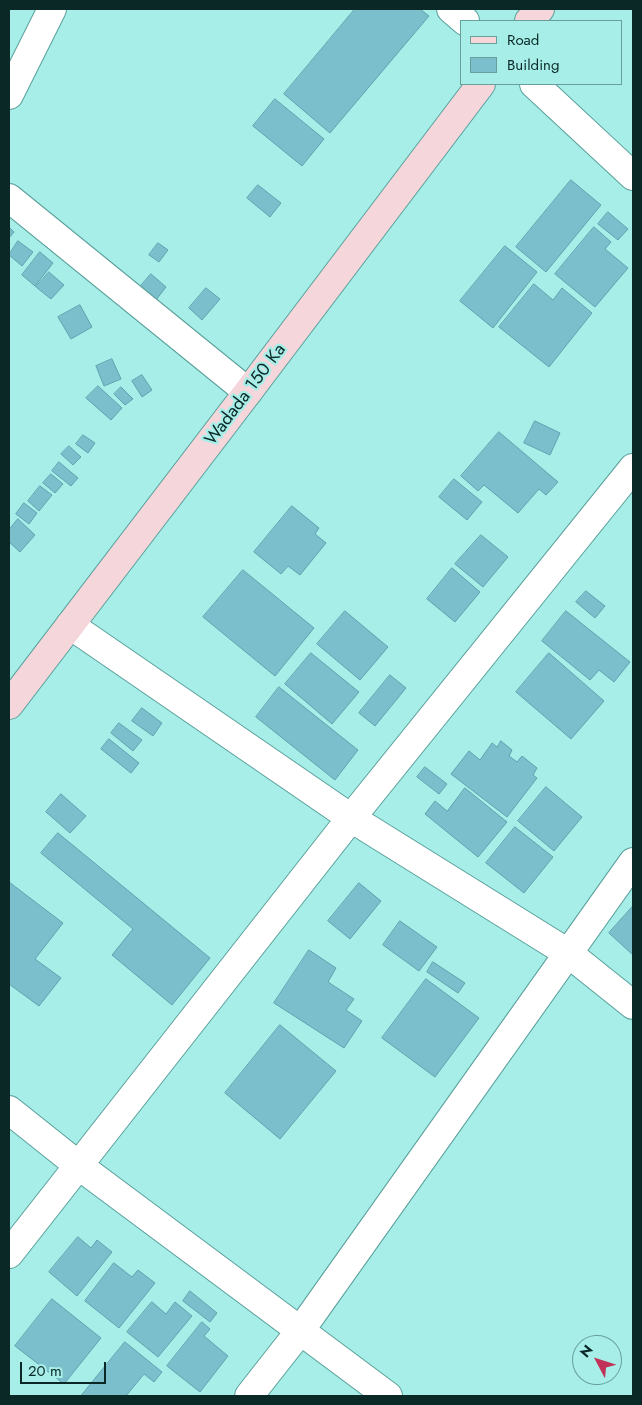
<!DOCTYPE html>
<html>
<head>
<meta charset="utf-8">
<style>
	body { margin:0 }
	#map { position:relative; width:642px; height:1405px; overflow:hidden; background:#a7eee9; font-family:Jost,sans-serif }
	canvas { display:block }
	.frame { position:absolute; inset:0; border:10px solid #0a2826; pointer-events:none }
	.legend { position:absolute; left:460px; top:20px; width:162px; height:65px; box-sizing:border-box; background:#a7eee9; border:1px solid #689f9b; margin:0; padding:6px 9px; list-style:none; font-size:15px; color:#0a2826 }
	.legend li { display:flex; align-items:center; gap:10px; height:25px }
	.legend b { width:25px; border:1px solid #689f9b }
	.north { position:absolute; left:572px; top:1335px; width:50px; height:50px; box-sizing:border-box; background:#a7eee9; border:1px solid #689f9b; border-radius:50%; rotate:310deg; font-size:14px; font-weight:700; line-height:20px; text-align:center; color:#0a2826 }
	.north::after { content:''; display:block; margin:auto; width:18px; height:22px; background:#c23258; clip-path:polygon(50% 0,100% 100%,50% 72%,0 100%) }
	.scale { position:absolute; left:20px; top:1362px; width:86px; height:22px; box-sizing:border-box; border:2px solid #0a2826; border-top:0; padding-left:6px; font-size:15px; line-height:18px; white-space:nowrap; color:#0a2826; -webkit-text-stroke:4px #a7eee9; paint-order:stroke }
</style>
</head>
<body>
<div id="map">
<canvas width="642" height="1405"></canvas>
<div class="frame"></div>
<ul class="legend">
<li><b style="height:6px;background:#f5d6db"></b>Road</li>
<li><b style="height:14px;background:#7abfcb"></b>Building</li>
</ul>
<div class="north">N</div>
<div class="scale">20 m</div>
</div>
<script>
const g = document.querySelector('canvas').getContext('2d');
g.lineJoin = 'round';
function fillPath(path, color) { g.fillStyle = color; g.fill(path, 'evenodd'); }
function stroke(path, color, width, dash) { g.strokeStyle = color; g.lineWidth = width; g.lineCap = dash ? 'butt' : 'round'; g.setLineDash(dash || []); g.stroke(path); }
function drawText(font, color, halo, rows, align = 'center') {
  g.font = font + ' Jost,sans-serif'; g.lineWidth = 4.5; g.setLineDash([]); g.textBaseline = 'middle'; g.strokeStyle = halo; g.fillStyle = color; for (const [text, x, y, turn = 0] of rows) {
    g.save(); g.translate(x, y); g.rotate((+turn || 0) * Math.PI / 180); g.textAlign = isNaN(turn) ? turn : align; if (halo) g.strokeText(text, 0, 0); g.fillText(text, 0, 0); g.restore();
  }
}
const building = new Path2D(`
	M355,9H420L429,16L330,133L284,94Z
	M275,99L324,139L302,166L253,126Z
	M571,180L601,205L546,272L516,247Z
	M258,185L281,203L270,217L247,198Z
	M608,212L628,229L618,240L598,224Z
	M9,227L14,232L9,238Z
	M594,227L611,242L605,249L628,268L595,307L555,274Z
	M18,241L33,252L22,266L9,255Z
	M158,243L168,250L159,262L149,255Z
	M505,246L537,272L493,328L460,301Z
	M40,252L53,263L35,286L22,275Z
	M49,272L64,285L51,299L36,287Z
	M151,274L166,287L156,300L140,287Z
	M534,284L553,300L562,288L592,313L549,367L499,327Z
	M206,288L220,299L202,320L189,308Z
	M80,305L92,327L71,339L58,317Z
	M112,359L121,379L104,386L96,366Z
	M142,375L152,390L142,397L132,381Z
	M98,386L122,408L111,420L86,398Z
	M121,387L133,399L125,405L114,394Z
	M535,421L560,433L550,455L524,443Z
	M499,432L558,482L546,495L539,489L518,513L484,485L478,491L461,476Z
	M83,435L95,443L88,453L76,444Z
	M69,446L81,457L73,465L61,454Z
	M59,462L78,478L71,486L52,471Z
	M51,474L63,484L55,493L43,483Z
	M454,479L482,502L467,520L439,497Z
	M40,486L52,495L39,511L28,501Z
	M24,503L37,513L29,524L16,514Z
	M292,506L319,528L315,534L326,543L300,575L288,566L281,574L254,552Z
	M18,519L35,535L20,552L9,542V530Z
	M481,535L508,557L483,587L455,564Z
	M452,568L480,592L455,622L427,599Z
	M243,570L314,628L275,676L203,617Z
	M586,591L605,606L595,618L576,602Z
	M345,611L388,647L360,680L317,644Z
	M566,611L630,662L614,682L599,670L590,680L542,641Z
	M311,653L359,692L332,724L285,684Z
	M549,653L604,701L571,739L516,692Z
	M390,675L406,688L375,726L359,713Z
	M279,687L358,750L335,780L256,717Z
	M142,708L162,723L153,736L132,721Z
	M119,723L142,740L133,751L111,733Z
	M109,739L139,763L131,773L101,749Z
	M501,741L512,750L509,756L517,762L522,756L537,768L533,775L537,778L507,817L451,774L469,751L480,760L492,743L497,747Z
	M425,767L447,784L439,794L417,777Z
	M546,787L582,817L554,851L518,821Z
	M465,788L507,822L478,857L425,814L435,801L447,811Z
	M61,794L86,816L70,833L46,812Z
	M515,827L553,857L524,893L486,863Z
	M58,833L210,958L172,1005L112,955L133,929L41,853Z
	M9,882L63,923L35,959L61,978L39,1006L9,984Z
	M359,883L381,901L350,939L328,921Z
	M633,906V955L609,933Z
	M400,921L437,947L419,971L383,945Z
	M309,950L336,968L328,982L354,999L346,1010L362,1021L344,1048L274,1003Z
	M433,962L465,983L458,993L427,972Z
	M426,979L479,1018L435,1077L382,1038Z
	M280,1025L336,1071L280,1139L225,1093Z
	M78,1237L91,1248L97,1240L112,1252L77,1296L49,1272Z
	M114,1263L132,1277L138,1270L155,1283L119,1328L85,1301Z
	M190,1291L217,1313L210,1322L183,1301Z
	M52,1299L101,1338L64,1384L15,1346Z
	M152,1302L166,1314L175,1302L192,1316L158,1357L127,1332Z
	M202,1322L210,1329L204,1336L228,1356L200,1392L167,1366Z
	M125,1342L162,1372L154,1382L144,1374L126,1396H81Z`);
const street = new Path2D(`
	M451,9L465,21
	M534,84L633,176
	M9,95L52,9
	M9,198L248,392
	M70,625L351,818L568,953L633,1005
	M9,1110L78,1165L388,1396
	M9,1254L351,818L633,468
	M249,1396L300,1331L633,862`);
const secondary = new Path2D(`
	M529,21L540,9
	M9,705L248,392L481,84`);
const streetNames = [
	["Wadada 150 Ka",246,395,-53]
];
fillPath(building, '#7abfcb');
stroke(building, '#5ea2ae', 1);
stroke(street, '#599f9a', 30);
stroke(secondary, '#599f9a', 30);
stroke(street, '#fff', 28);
stroke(secondary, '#f5d6db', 28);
drawText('18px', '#0a2826', '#a7eee9', streetNames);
</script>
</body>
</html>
